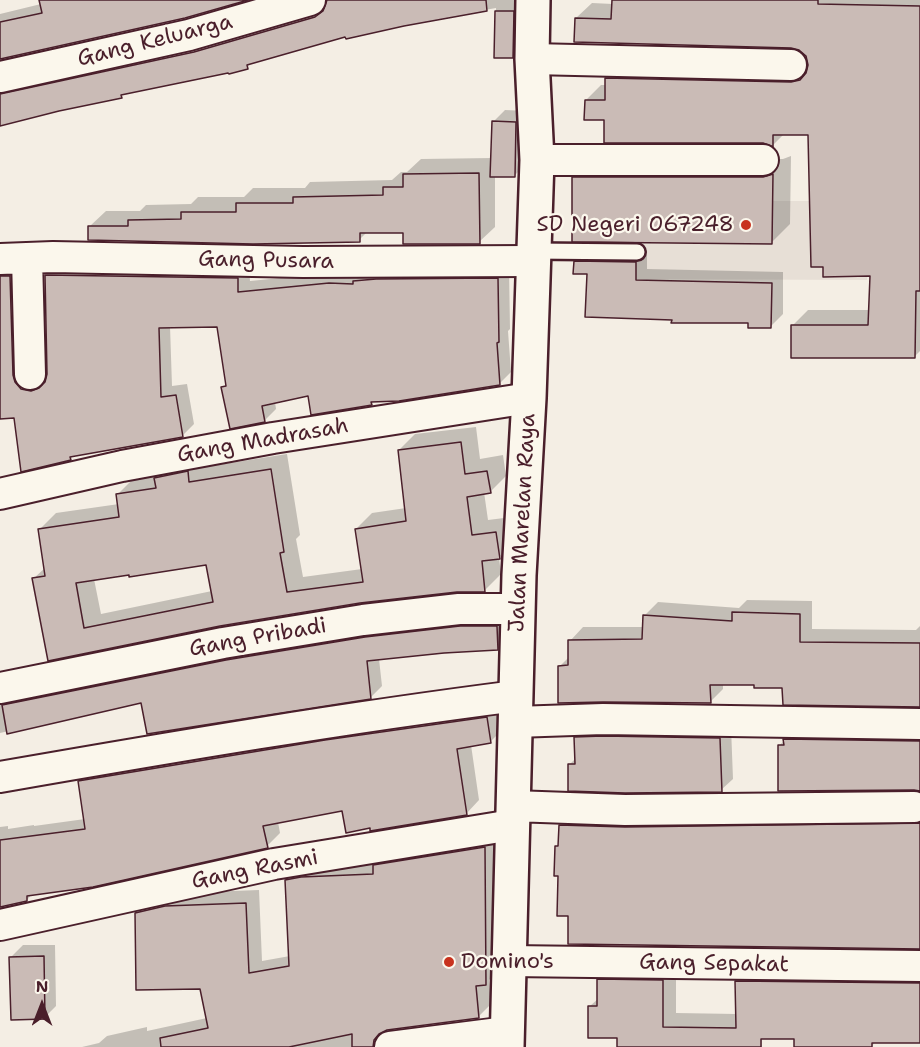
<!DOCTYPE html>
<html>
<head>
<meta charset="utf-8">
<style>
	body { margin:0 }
	#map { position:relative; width:920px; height:1047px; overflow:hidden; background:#f4eee4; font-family:"Shantell Sans",sans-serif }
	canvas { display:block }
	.north { position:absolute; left:12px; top:975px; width:60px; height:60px; -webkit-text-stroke:4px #fbf7ec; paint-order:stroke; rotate:0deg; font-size:16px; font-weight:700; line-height:24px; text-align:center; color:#4a1f2b }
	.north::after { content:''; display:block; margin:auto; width:21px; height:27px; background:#4a1f2b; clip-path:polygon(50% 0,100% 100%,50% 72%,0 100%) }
</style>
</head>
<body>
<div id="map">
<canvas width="920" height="1047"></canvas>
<div class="north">N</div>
</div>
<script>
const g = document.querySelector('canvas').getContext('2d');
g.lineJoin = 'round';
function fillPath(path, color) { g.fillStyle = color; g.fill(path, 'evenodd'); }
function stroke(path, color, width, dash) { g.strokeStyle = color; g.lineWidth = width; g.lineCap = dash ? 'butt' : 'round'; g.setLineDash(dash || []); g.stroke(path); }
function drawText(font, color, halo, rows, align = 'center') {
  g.font = font + ' "Shantell Sans",sans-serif'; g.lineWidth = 4.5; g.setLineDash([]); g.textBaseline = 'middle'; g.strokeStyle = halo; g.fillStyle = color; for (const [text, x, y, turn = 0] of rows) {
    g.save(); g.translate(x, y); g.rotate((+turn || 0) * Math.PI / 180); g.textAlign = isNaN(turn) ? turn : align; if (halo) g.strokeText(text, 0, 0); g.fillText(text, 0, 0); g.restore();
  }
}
const built = new Path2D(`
	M626,201H867V280L614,279V249L626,248Z`);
const shadow = new Path2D(`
	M41,0H243L0,58V14L41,4Z
	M328,0H526L525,44L513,57L495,56L496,8L346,35L252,62L247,67L125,92L121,96L0,124V77L207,40L328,5Z
	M613,0H920V351L914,357L793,325L808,310H870L871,275L810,134H784L773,145L763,141L606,118L586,100L601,85H606V79L622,63L807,68L809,67L807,55L801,49L576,18L592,3L613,4Z
	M505,110L528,111L526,164L514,176L495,175V227L479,242L404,231H368L359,240L90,226L106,211H140L146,205L191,204L198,197H244L253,188H305L310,182L392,180L401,172H407L421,159L492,158L493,122Z
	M791,156L790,224L772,242L573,178L592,159H783Z
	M587,250H647V269L783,272V314L771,326L750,322L673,318L589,273L575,262Z
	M0,263L21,265L42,380L48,379L46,275L58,264L249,267L250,281L342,272L509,267L510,329L508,331L511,372L499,384L375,400L371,404L310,394L275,402L276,409L264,421L223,388L227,383L218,325L170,326L172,386L187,384L194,424L182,436L74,455L70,459L15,417H0Z
	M476,427L480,459L503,455L506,476L490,492H484L488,520L512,517L515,542L499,558L501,574L485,590H457L360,601L219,625L49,659L33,579L46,567L40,529L56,513L119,504L117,495L133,479L159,475L172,462L203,456L205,467L287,454L300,535L296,539L303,577L362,569L356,529L372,513L406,508L399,450L415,434ZM207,563L212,591L101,614L94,579Z
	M747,600L812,601V629L916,630L920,626V705L755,683H723V689L710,702L560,666L570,656V641L583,627H644V616L658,602L739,608Z
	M508,615L509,637L498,649L379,659L382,686L371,697L142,701L0,733V695L239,649Z
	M500,705L503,729L490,742L471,745L479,800L466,814L371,827L343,809L278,822L280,833L267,846L32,894L27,900L0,906V827L8,826V829L34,825V826L85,819L79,782L92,768Z
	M587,726L731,727L733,779L721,790L570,764L576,758V738Z
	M797,727L920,729V790L779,746Z
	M920,812V947L570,914L559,875L557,846L560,843V826L573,813Z
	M497,835L498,971L489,980L491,1004L478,1017L386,1029L385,1035L392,1047H82L99,1043L107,1036L147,1027V1031L207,1018L201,987L136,913L149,900L179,893L259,890L262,961L290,956L286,880L299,867Z
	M23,945H55L56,1006L44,1018L11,957Z
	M613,966L676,967V1013L737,1014L736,982L750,968L920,970V1041H876L872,1046L796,1047V1038H762V1047H618V1037L590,1006L599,998V980Z`);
const building = new Path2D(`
	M39,0H248L185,18L0,59V22L42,13Z
	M327,0H486L487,11L404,26L346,39L345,37L247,65L248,69L229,74L228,73L121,95L122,98L59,111L0,126V94L194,52L315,17L323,11Z
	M612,0H818V4L920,6V291H916L915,358H791V325H868L870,276L823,277V267H811L808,135H773V147L763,143H604V120H584L585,100H605V78L791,82L800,80L806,73L808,65L806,56L799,50L791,48L574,42L575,18L611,19Z
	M495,11H514L513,58H494Z
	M492,121L516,122L515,177H490Z
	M479,173L480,244H403V233H360V242L253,244L88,240V226H128V220L181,219V212H236V203H293V197L383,195V187H403V174Z
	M773,174L772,244L572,242V177H763Z
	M574,261L636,262V280L772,283L771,328H748V323H671L672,320L585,317L587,274H573Z
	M45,275L238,278V292L329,283L353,284V281L376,279L498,278L499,342L497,343L500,385L399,401L371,402L372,405L311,415L308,396L262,406L265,422L230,429L221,387L226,386L217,327L159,328L161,397L176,395L183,437L70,457L71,460L21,472L14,418L0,419V276H10L13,375L15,382L21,389L31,391L39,388L45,382L47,374Z
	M461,442L465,474L487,471L491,493L467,497L472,535L496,532L500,559L482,561L485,592H457L360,603L220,626L48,661L32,578L45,576L38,529L119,517L116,494L156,488L154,478L188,471L189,482L271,469L284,552L280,553L287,592L363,582L355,529L406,521L398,450ZM206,565L213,602L84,628L76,583L129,575V577Z
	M732,612L800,614V642L920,643V707L783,705L782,688H754V685H710L711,703L603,702L558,703V666L568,665V640L642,639L643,615L732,621Z
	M460,626H497L498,650L444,653L367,661L371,699L147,734L141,703L7,734L2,705L226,660L365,637Z
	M487,717L491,743L457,749L467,815L370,831V828L346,833L342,811L263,826L268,848L93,887L27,896V901L0,907V840L85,829L78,781L325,740Z
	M603,736L720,738L722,792L625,793L568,791V764H575L574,737Z
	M783,739L920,741V791L914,790L778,791V745H784Z
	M920,823V949L568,944V916H557L558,876H554L555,846H558L559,825L625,827Z
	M485,847L486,985L476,986L479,1018L387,1030L379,1034L374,1040L373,1047H352V1034L289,1047H161L160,1038L208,1028L200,989L136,990L135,913L165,906L246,903L249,973L289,966L285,880L301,877L373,874V865Z
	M44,956L45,1019L11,1020L9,957Z
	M597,979L663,980V1027L736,1028L735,981L920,983V1043H872V1047H794V1039H761V1047H617V1038H588V1006H597Z`);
const service = new Path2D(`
	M533,251L637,252`);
const minor = new Path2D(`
	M532,59L791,65
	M0,77L189,35L310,0
	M537,160H763
	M27,258L30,374
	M0,259L53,257L303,262L532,261
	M0,494L122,466L273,438L529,398
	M0,688L223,643L363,620L459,609H518
	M515,722L603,719L920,724
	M0,777C172,747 343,718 516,696
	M513,806L625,810L914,807
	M0,925L274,864L512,825
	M509,961L920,966
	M390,1047L507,1032`);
const primary = new Path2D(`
	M507,1047L519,575L529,398L537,160L532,59L533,0`);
const markers = [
	[746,225,6,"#c8321e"],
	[449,962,6,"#c8321e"]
];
const streetNames = [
	["Gang Keluarga",155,41,-14],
	["Gang Pusara",266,261,1],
	["Gang Madrasah",263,441,-10],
	["Jalan Marelan Raya",523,523,-87],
	["Gang Pribadi",258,638,-10],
	["Gang Rasmi",255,870,-11],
	["Gang Sepakat",714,964,1]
];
const poiNames = [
	["SD Negeri 067248",734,225],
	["Domino's",461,962,"left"]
];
fillPath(built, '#e7dfd6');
fillPath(shadow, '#0003');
fillPath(building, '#cabbb6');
stroke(building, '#4a1f2b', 1.5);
stroke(service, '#4a1f2b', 20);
stroke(minor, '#4a1f2b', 34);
stroke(primary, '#4a1f2b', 38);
stroke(service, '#fbf7ec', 15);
stroke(minor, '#fbf7ec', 30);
stroke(primary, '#fbf7ec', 33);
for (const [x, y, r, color] of markers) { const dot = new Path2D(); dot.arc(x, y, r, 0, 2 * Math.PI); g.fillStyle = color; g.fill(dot); stroke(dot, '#fbf7ec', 2); }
drawText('22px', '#4a1f2b', '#fbf7ec', streetNames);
drawText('22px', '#4a1f2b', '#fbf7ec', poiNames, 'right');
</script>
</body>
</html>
